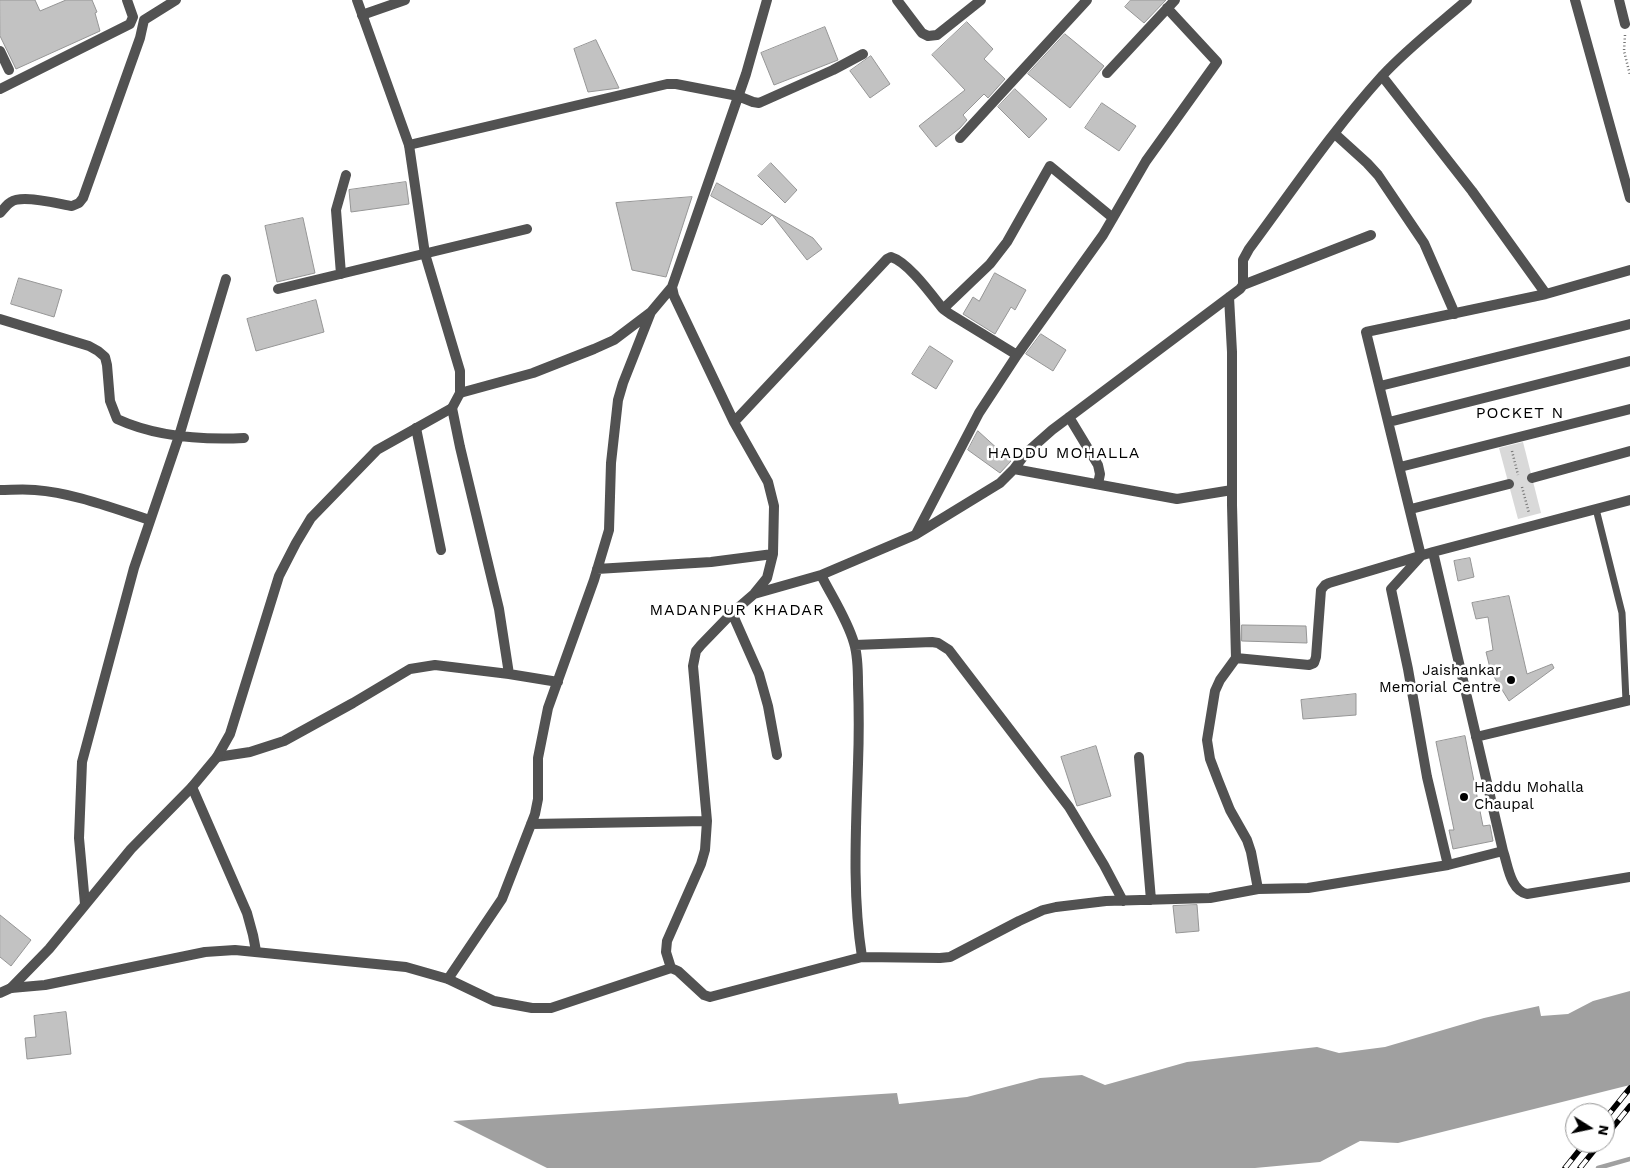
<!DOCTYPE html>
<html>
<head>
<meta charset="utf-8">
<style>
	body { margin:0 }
	#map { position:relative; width:1630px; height:1168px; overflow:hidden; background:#fff; font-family:"Work Sans",sans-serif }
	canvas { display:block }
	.north { position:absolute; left:1565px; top:1103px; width:50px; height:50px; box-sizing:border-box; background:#fff; border:1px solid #999; border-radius:50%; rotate:100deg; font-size:14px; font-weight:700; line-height:20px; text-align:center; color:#000 }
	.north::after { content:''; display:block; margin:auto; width:18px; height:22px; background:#000; clip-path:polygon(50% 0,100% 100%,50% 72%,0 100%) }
</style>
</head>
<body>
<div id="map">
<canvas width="1630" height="1168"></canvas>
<div class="north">N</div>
</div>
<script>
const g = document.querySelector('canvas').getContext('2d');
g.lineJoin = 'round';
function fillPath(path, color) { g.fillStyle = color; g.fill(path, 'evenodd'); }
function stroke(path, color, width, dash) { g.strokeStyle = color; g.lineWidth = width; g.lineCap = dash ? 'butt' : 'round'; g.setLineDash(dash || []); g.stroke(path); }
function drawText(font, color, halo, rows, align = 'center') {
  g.font = font + ' "Work Sans",sans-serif'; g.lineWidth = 5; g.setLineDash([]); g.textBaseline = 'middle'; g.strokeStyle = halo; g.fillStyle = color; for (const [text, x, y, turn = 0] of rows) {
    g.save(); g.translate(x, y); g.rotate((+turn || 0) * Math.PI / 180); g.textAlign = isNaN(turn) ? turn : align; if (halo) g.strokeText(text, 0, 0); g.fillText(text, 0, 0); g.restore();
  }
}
const green = new Path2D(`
	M1523,442L1541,513L1518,519L1499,448Z`);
const water = new Path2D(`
	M1630,991V1085L1398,1143L1360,1141L1320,1162L1255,1168H547L453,1121L897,1093L899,1104L967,1097L1040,1078L1082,1075L1105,1085L1187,1062L1317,1047L1339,1053L1385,1047L1484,1018L1539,1006L1541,1016L1568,1014L1593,1001Z`);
const stream = new Path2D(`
	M1598,1168L1630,1159`);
const building = new Path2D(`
	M0,0H35L40,11L66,0H92L97,12L95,13L100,31L16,69L0,36Z
	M1131,0H1166L1144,23L1125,7Z
	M967,22L993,49L984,59L1005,79L988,98L984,94L963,115L967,120L960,128L936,147L919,126L965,90L932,55Z
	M825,27L838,60L774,85L761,53Z
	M1065,34L1104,66L1070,108L1028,74Z
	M596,40L619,88L588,92L574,49Z
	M871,56L890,84L870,98L850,71Z
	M1015,89L1047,119L1029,138L998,107Z
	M1102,103L1136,126L1119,151L1085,128Z
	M771,163L797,190L785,203L758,176Z
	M406,182L409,204L351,212L349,190Z
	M717,183L813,238L822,249L807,260L772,215L762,225L711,196Z
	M692,197L666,277L632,270L616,203Z
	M303,218L315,273L277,282L265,226Z
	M995,273L1026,290L1015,310L1011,307L995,334L963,314L973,297L979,301Z
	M19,278L62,290L54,317L11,304Z
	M316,300L324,332L256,351L247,319Z
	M1041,334L1066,350L1053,371L1026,354Z
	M930,346L953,361L936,389L912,374Z
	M978,431L1011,461L1000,473L968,450Z
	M1470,558L1474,577L1458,581L1454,561Z
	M1509,596L1527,674L1552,664L1554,668L1509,701L1491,672L1486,652L1493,650L1488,617L1476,619L1472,603Z
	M1242,625L1306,626L1307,643L1242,641Z
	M1356,694V715L1303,719L1301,700Z
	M1465,736L1483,826L1490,825L1493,841L1453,849L1449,830H1454L1436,742Z
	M1096,746L1111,796L1077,806L1061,757Z
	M1197,905L1199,931L1176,933L1173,906Z
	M0,915L31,940L11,966L0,957Z
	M66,1012L71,1054L27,1059L25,1038L36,1037L34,1016Z`);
const path = new Path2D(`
	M1625,35L1624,51L1630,75
	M1512,451L1518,475
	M1522,487L1529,513`);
const service = new Path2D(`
	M1596,509L1622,613L1626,701`);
const minor = new Path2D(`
	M897,0L922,33L928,36L937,35L981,0
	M1619,0L1625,24
	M362,15L405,0
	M0,51L9,70
	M1107,73L1175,0
	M1382,76L1472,191L1546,294
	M0,89L130,24L133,17L127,0
	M1335,134L1367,163L1378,175L1424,243L1455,314
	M960,138L1087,0
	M409,145L667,84H676L738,96L753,102L759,103L833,70L863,54
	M0,213C3,210 7,204 11,202C22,194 59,204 72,206L79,203L83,198L140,38L144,20L176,0
	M341,274L336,210L346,175
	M1243,285L1371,235
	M278,289L527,229
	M1229,297L1232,352V505L1236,658
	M0,319L89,346L98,351L105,357L107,365L110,401L117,419C156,437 202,440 244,438
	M1017,355L950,314L943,309L990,264L1007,242L1050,166L1113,218
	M1380,386L1630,324
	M460,393L533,373L594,349L614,340L651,312L672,287L746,74L767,0
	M452,408L460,447L499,609L509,674
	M1069,417L1098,465L1100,474L1098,484
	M734,422L887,259L891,257C908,262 931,294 943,309
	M1389,422L1630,361
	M416,428L441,550
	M1400,467L1630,409
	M1014,469L1177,499L1232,490
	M1532,478L1630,451
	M0,490C11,490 23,489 35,490C74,493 112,508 150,520
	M1411,509L1509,484
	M916,534L979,413L1017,355L1103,235L1146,161L1217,62L1167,8
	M1433,552L1503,851C1508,865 1510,890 1527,894L1630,877
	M597,569L711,562L773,554
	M821,575C832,597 847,619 854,643C858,656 858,671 858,684C859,711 859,737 858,764C856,828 852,894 862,957
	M754,594L821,575L915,535L1000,483L1014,469L1026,453L1052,430L1240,289L1243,285V260L1249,249C1292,191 1333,130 1382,76C1408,48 1438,25 1467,0
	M732,613L759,674L768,706L777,755
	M855,645L932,642L938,643L949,650L1069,807L1104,865L1123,901
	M1476,737L1630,700
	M217,757L250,752L284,741L353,703L410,669L435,665L509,674L558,682
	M1139,757L1151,900
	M192,787L247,913L253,935L256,951
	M531,824L707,821
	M1448,865L1427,777L1408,669L1391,589L1421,556L1366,332L1546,294L1630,270
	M1258,889L1251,852L1247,840L1230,810L1218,780L1210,759L1207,740L1215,691L1220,680L1236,658L1309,665L1314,663L1316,657L1321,590L1325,585L1329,583L1433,552L1630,500
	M85,904L79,838L82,762L134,568L179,436L226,279
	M671,968L666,952L667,941L701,864L705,850L707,821L693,666L696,651L701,645L732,613L754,594L767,578L773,554L774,506L768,482L734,422L674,296L672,287
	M448,979L502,899L535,814L538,799V758L548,708L594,580L609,530L611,463L618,400L623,383L651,312
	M11,988L45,985L205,952L235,950L406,967L448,979L494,1001L532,1008H551L671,968L678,971L704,995L710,997L862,957L940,958L950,957L1019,921L1043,910L1056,907L1106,901L1210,898L1258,889L1308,888L1448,865L1503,851`);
const tertiary = new Path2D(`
	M1575,0L1630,198
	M0,993L11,988L49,949L131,849L192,787L217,757L230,734L279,576L296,543L311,518L377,450L452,408L460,393V371L425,254L409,145L357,0`);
const rail = new Path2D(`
	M1605,1119L1630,1088
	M1605,1137L1630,1106
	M1565,1168L1585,1143
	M1580,1168L1600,1143`);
const markers = [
	[1511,680,5,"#000"],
	[1464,797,5,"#000"]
];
const poiNames = [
	["Jaishankar",1501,671],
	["Memorial Centre",1501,688],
	["Haddu Mohalla",1474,788,"left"],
	["Chaupal",1474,805,"left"]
];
const neighbourhoodNames = [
	["POCKET N",1520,413],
	["HADDU MOHALLA",1064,453],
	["MADANPUR KHADAR",737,610]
];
fillPath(green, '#d9d9d9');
fillPath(water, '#a0a0a0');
stroke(stream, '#a0a0a0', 4.5);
fillPath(building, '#c2c2c2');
stroke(building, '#969696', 1);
stroke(path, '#747474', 2.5, [1, 2.5]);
stroke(service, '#525252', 7);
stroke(minor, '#525252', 10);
stroke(tertiary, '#525252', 10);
stroke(rail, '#000', 5.5);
stroke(rail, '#fff', 4, [11]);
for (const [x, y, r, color] of markers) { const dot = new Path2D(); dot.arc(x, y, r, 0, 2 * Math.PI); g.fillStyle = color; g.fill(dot); stroke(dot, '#fff', 2); }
drawText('15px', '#000', '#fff', poiNames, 'right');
g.letterSpacing = '1px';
drawText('16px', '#000', '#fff', neighbourhoodNames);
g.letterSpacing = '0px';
</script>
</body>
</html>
